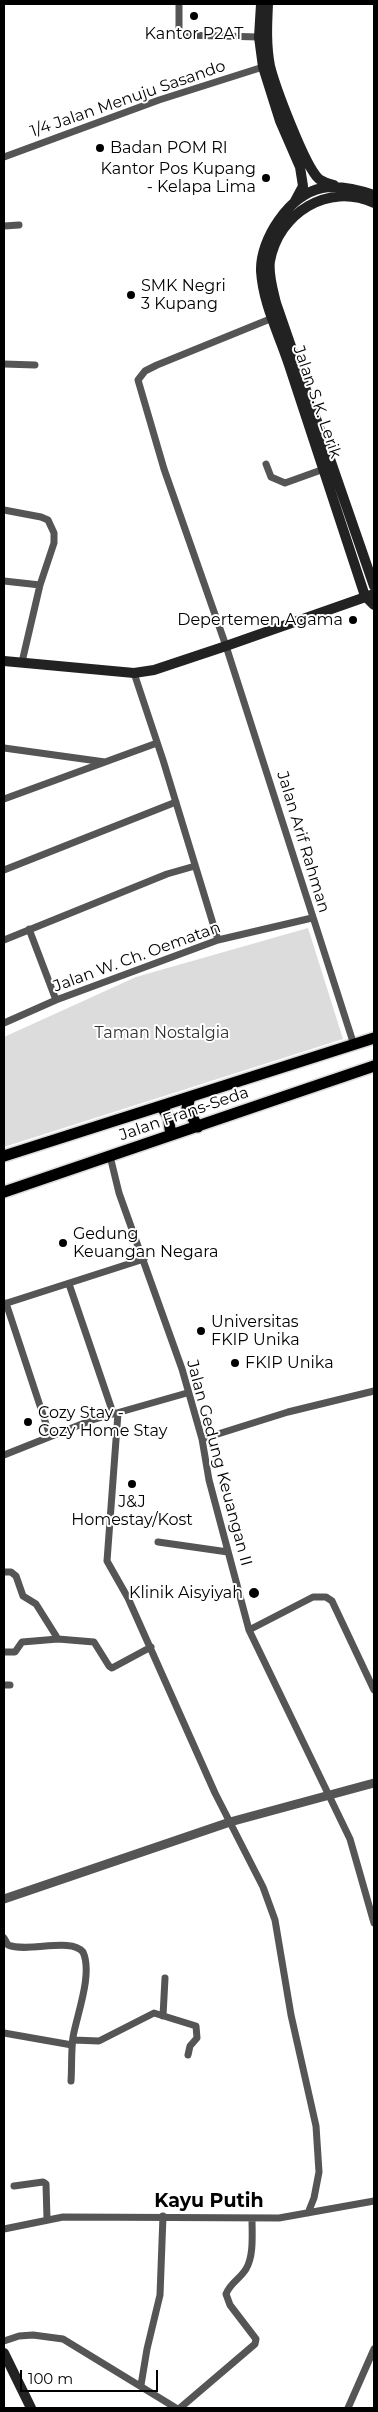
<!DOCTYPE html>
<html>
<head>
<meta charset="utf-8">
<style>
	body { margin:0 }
	#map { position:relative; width:378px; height:2412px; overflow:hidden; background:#fff; font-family:Montserrat,sans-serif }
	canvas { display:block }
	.frame { position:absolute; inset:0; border:5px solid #000; pointer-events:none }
	.scale { position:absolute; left:20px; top:2370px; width:138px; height:22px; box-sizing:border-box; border:2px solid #000; border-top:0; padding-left:6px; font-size:15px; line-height:18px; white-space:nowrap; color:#000; -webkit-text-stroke:4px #fff; paint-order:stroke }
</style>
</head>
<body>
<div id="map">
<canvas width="378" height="2412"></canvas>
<div class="frame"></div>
<div class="scale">100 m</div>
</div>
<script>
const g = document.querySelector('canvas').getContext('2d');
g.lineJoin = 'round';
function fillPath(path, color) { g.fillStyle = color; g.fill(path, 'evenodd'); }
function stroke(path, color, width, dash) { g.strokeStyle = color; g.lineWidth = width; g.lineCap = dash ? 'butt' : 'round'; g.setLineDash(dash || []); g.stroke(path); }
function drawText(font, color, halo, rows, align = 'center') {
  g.font = font + ' Montserrat,sans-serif'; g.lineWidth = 4; g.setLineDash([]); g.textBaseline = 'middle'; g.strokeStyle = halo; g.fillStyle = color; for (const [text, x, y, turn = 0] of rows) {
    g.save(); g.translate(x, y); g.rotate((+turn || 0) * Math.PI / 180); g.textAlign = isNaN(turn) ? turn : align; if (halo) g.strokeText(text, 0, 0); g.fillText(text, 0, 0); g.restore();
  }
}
const green = new Path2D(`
	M308,928L343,1039L4,1147V1037L136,977Z`);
const minor = new Path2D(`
	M179,4V29L182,35L259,37
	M4,157L159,100L263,67
	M4,226L19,225
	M275,317L157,365L145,371L138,380L164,469L226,646L354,1045
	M4,364L35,365
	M266,464L271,477L285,483L324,469
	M4,510L41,517L48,520L54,533V543L40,585L22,662
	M4,581L40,585
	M134,673L163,760L218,940
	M4,748L105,762
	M4,799L157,743
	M4,870L176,802
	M29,929L56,1000
	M4,940L167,874L195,866
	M4,1023L56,1000L218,940L312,918
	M110,1156L119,1193L182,1369L202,1439L209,1480L249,1630L350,1839L374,1923
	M69,1284L113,1413
	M6,1303L50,1436
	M4,1304L144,1259
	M118,1413L107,1561L128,1598L215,1793L263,1887L275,1920L291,2015L316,2126L319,2172L314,2198L308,2213
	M202,1439L288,1412L374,1391
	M4,1455L92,1420L187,1393
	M158,1542L228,1552
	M4,1572H11L16,1576L23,1596L36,1604L58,1639
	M249,1630L313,1597H326L332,1601L374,1690
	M4,1652H15L22,1642L58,1639L94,1642L109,1666L112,1668L151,1647
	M4,1685H10
	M4,1938L8,1945C28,1953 71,1937 83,1952C93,1974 77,2014 73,2037C71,2052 72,2067 71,2081
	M163,2016L165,1978
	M4,2033L72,2045
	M73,2040L99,2041L154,2013L196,2026L197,2038L190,2046L188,2055
	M14,2186L43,2182L46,2184L47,2219
	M4,2229L63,2217L279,2218L374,2201
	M4,2341L19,2336L33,2335L63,2339L176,2408
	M141,2385L147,2349L160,2295L163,2216
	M180,2408L255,2344L256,2339L230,2305L226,2294C230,2283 240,2279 246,2269C254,2256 252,2234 252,2218
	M348,2408L374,2349`);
const tertiary = new Path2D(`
	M4,1899L230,1822L374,1783`);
const secondary = new Path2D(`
	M261,4L259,37L263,67L280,121L300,167L303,186L295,201
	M268,4C267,25 266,45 270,66C275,86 305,167 319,179C323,182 330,184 334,185
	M374,195C359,190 338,185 322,188C289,195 260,239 261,271C263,304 279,334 289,365C314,442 339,519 365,596L374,605
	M374,203C328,182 279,213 270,261C268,274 273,290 276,303L374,586
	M4,661L134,673L154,670L226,646L374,594
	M4,2353L31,2408`);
const primary = new Path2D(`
	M190,1097L187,1108L198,1127
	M161,1106L168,1116L171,1135
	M4,1156L374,1038
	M4,1192L374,1066`);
const markers = [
	[194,16,5,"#000"],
	[100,148,5,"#000"],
	[266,178,5,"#000"],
	[131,295,5,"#000"],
	[353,620,5,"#000"],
	[63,1243,5,"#000"],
	[201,1331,5,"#000"],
	[235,1363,5,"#000"],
	[28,1422,5,"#000"],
	[132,1484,5,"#000"],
	[254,1593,6,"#000"]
];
const poiNames = [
	["Kantor P2AT",194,34,"center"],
	["Badan POM RI",110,148],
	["Kantor Pos Kupang",256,169,"right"],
	["- Kelapa Lima",256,187,"right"],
	["SMK Negri",141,286],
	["3 Kupang",141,304],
	["Depertemen Agama",343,620,"right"],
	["Gedung",73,1234],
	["Keuangan Negara",73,1252],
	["Universitas",211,1322],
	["FKIP Unika",211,1340],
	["FKIP Unika",245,1363],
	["Cozy Stay -",38,1413],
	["Cozy Home Stay",38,1431],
	["J&J",132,1502,"center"],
	["Homestay/Kost",132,1520,"center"],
	["Klinik Aisyiyah",243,1593,"right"]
];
const streetNames = [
	["1/4 Jalan Menuju Sasando",128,99,-19],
	["Jalan S.K. Lerik",317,402,71],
	["Jalan Arif Rahman",303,842,73],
	["Jalan W. Ch. Oematan",137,957,-20],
	["Jalan Frans-Seda",184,1114,-19],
	["Jalan Gedung Keuangan II",219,1463,75]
];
const parkNames = [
	["Taman Nostalgia",162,1033]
];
const quarterNames = [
	["Kayu Putih",209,2201]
];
fillPath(green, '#dcdcdc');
stroke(primary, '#dbdbdb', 14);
stroke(minor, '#555', 7);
stroke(tertiary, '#555', 9);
stroke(secondary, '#222', 10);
stroke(primary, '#000', 11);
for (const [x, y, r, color] of markers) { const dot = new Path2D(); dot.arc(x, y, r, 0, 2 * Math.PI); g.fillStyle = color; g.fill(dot); stroke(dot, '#fff', 2); }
drawText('16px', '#000', '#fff', poiNames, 'left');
drawText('16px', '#000', '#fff', streetNames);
drawText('16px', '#333', '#fff', parkNames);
drawText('bold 19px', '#000', '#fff', quarterNames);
</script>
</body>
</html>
